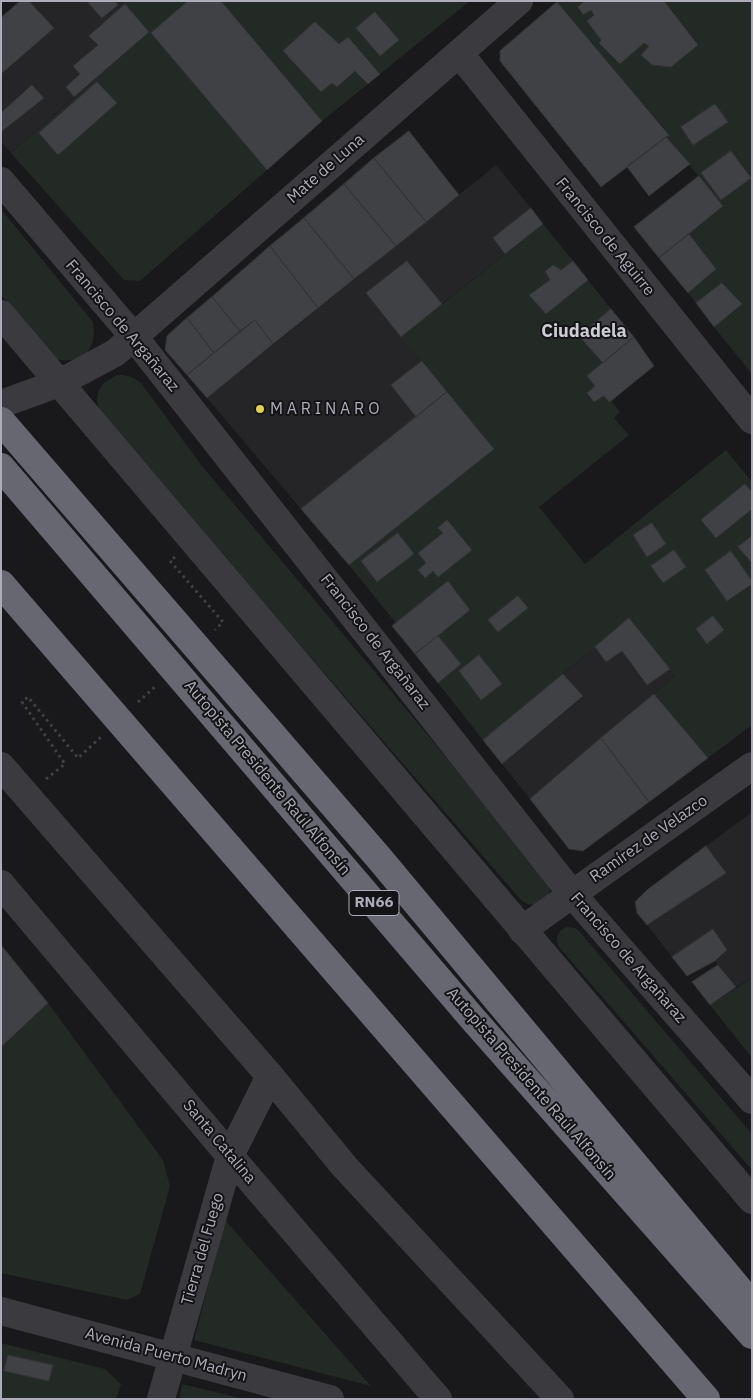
<!DOCTYPE html>
<html>
<head>
<meta charset="utf-8">
<style>
	body { margin:0 }
	#map { position:relative; width:753px; height:1400px; overflow:hidden; background:#19181a; font-family:"IBM Plex Sans",sans-serif }
	canvas { display:block }
	.frame { position:absolute; inset:0; border:2px solid #acadb9; pointer-events:none }
</style>
</head>
<body>
<div id="map">
<canvas width="753" height="1400"></canvas>
<div class="frame"></div>
</div>
<script>
const g = document.querySelector('canvas').getContext('2d');
g.lineJoin = 'round';
function fillPath(path, color) { g.fillStyle = color; g.fill(path, 'evenodd'); }
function stroke(path, color, width, dash) { g.strokeStyle = color; g.lineWidth = width; g.lineCap = dash ? 'butt' : 'round'; g.setLineDash(dash || []); g.stroke(path); }
function drawText(font, color, halo, rows, align = 'center') {
  g.font = font + ' "IBM Plex Sans",sans-serif'; g.lineWidth = 4; g.setLineDash([]); g.textBaseline = 'middle'; g.strokeStyle = halo; g.fillStyle = color; for (const [text, x, y, turn = 0] of rows) {
    g.save(); g.translate(x, y); g.rotate((+turn || 0) * Math.PI / 180); g.textAlign = isNaN(turn) ? turn : align; if (halo) g.strokeText(text, 0, 0); g.fillText(text, 0, 0); g.restore();
  }
}
const built = new Path2D(`
	M29,1H123L125,4L89,35L98,45L73,66L80,74L66,87L74,97L11,153L1,142V132L44,98L32,85L1,113V74L54,28Z
	M496,165L531,208L493,238L505,254L442,304L366,293L422,361L391,385L416,417L301,509L207,398Z
	M595,647L606,662L622,651L647,685L670,669L675,676L530,799L502,764L583,697L563,674Z
	M752,812V978L736,987L715,961L727,950L713,929L672,957L647,925L706,846Z`);
const green = new Path2D(`
	M122,1H188L151,33L267,170L140,281L124,280L11,153L149,32Z
	M221,1H470L380,74L348,37L339,44L283,51L321,92L332,83L337,87L355,71L368,84L322,121Z
	M585,1L578,8L583,15L591,10L594,15L588,21L601,40L599,43L620,64L644,43L649,46L641,55L652,65L671,67L698,45L664,1H752V374L714,327L742,304L722,283L696,303L688,293L716,269L689,234L723,206L666,137L669,134L557,2Z
	M1,209L93,322C98,349 83,365 56,359L1,295Z
	M543,224L573,261L561,270L553,265L545,271L550,280L529,295L546,314L588,280L611,309L579,336L603,363L587,376L595,386L588,394L594,402L604,396L609,402L611,401L620,412L614,418L629,435L539,507L585,564L726,450L752,482V725L708,758L654,694L675,676L629,619L483,740L438,683L461,664L438,636L470,610L448,581L396,623L349,565L494,449L401,337Z
	M118,375C128,375 134,377 141,383L202,466L547,877L550,888L549,894L534,905L527,904L521,900L101,415C93,395 98,383 118,375Z
	M567,927L575,928L579,931L752,1134V1170L559,947C555,938 557,930 567,927Z
	M752,978V1058L710,1005Z
	M48,1003L163,1160L170,1186L140,1294L127,1300L1,1273V1047Z
	M225,1220L371,1386L194,1340Z
	M1,1343L105,1369L121,1384L116,1399H1Z
	M182,1384L244,1399H179Z`);
const building = new Path2D(`
	M20,1H29L54,28L1,74V18Z
	M87,1H115L118,5L102,18Z
	M188,1H221L322,121L267,170L151,33Z
	M585,1H664L698,45L671,67L652,65L641,55L649,46L644,43L620,64L599,43L601,40L587,21L594,15L591,10L583,15L578,7Z
	M557,2L669,135L601,187L500,61V51Z
	M125,4L149,32L74,97L66,87L80,74L73,66L98,45L89,36Z
	M375,12L399,40L380,56L356,28Z
	M315,22L339,44L348,37L380,74L368,84L355,71L337,87L332,83L321,92L283,51Z
	M97,82L117,103L58,155L39,133Z
	M32,85L44,98L1,132V113Z
	M715,104L728,122L693,145L681,127Z
	M409,131L459,195L426,222L374,158Z
	M666,137L690,164L649,196L627,167Z
	M731,151L751,178L721,200L701,173Z
	M374,158L426,222L396,246L344,184Z
	M699,176L723,206L659,258L634,227Z
	M344,184L396,246L354,279L304,218Z
	M531,208L543,224L505,254L493,238Z
	M304,218L354,279L318,308L270,246Z
	M689,234L716,269L688,293L659,258Z
	M270,246L318,308L273,344L255,320L240,331L212,297Z
	M407,261L442,304L401,337L366,293Z
	M573,261L588,280L546,314L529,295L550,280L545,271L553,265L561,270Z
	M722,283L742,304L714,327L696,303Z
	M212,297L240,331L214,353L187,318Z
	M611,309L634,337L603,363L579,336Z
	M187,318L214,353L187,375L165,350L167,336Z
	M255,320L273,344L207,398L187,375Z
	M634,337L654,366L611,401L609,402L604,396L594,402L587,393L595,386L587,376Z
	M422,361L447,392L416,417L391,385Z
	M447,392L494,449L349,565L301,509Z
	M745,484L752,492V509L716,538L701,520Z
	M447,520L472,550L438,577L433,571L425,578L418,570L426,563L418,553L443,533L438,528Z
	M652,523L666,544L647,557L633,535Z
	M398,533L414,554L377,582L361,561Z
	M752,536V563L738,547Z
	M674,550L686,567L663,583L651,566Z
	M731,551L752,581V584L727,601L705,570Z
	M448,581L470,610L415,654L392,626Z
	M518,596L528,608L498,632L488,620Z
	M713,616L724,630L707,644L696,629Z
	M629,618L670,669L647,685L622,651L606,662L595,647Z
	M438,636L461,664L438,683L415,654Z
	M479,655L502,684L481,700L459,671Z
	M563,674L583,696L502,764L483,740Z
	M654,694L708,758L649,802L601,738Z
	M601,738L649,802L583,851L569,849L530,799Z
	M706,846L726,873L647,925L637,913L635,902L647,890Z
	M713,929L727,950L715,961L687,976L672,957Z
	M1,945L48,1003L1,1047Z
	M718,965L736,987L710,1005L692,982Z
	M8,1355L53,1365L49,1381L4,1371Z`);
const path = new Path2D(`
	M175,557L170,561L223,622L215,630
	M138,702L156,686
	M46,779L65,764L22,702L28,697L78,758L101,737`);
const minor = new Path2D(`
	M459,53L752,420
	M1,181L134,337L572,894L752,1100
	M1,404L59,383L115,353L519,1
	M1,884L230,1156L438,1399
	M522,930L752,766
	M1,1311L330,1399
	M161,1399L230,1156L270,1076`);
const tertiary = new Path2D(`
	M1,314L752,1200
	M1,766L270,1076L344,1166L560,1399`);
const motorway = new Path2D(`
	M1,421L379,858L752,1305
	M1,467L472,1018L752,1335
	M1,584L706,1399`);
const markers = [
	[260,409,5,"#e3d247"]
];
const shields = [
	[374,903,50]
];
const shieldNames = [
	["RN66",374,903]
];
const streetNames = [
	["Mate de Luna",326,169,-41],
	["Francisco de Aguirre",605,237,51],
	["Francisco de Argañaraz",122,326,50],
	["Francisco de Argañaraz",375,642,52],
	["Autopista Presidente Raúl Alfonsín",267,778,50],
	["Ramírez de Velazco",649,839,-35],
	["Francisco de Argañaraz",628,958,49],
	["Autopista Presidente Raúl Alfonsín",531,1084,49],
	["Santa Catalina",219,1142,50],
	["Tierra del Fuego",203,1249,-74],
	["Avenida Puerto Madryn",166,1355,15]
];
const poiNames = [
	["M A R I N A R O",270,409]
];
const neighbourhoodNames = [
	["Ciudadela",584,332]
];
fillPath(built, '#252427');
fillPath(green, '#232a25');
fillPath(building, '#404144');
stroke(building, '#333336', 1);
stroke(path, '#404046', 3, [2.5, 4]);
stroke(minor, '#3a3a3f', 28);
stroke(tertiary, '#3a3a3f', 28);
stroke(motorway, '#666770', 28);
for (const [x, y, r, color] of markers) { const dot = new Path2D(); dot.arc(x, y, r, 0, 2 * Math.PI); g.fillStyle = color; g.fill(dot); stroke(dot, '#141315', 2); }
for (const [x, y, w] of shields) { const box = new Path2D(); box.roundRect(x - w / 2, y - 12.5, w, 25, 4); g.fillStyle = '#141315'; g.fill(box); stroke(box, '#acadb9', 1); }
drawText('bold 15px', '#acadb9', null, shieldNames);
drawText('16px', '#acadb9', '#141315', streetNames);
drawText('16px', '#acadb9', '#141315', poiNames, 'left');
drawText('bold 18px', '#cccdd5', '#141315', neighbourhoodNames);
</script>
</body>
</html>
